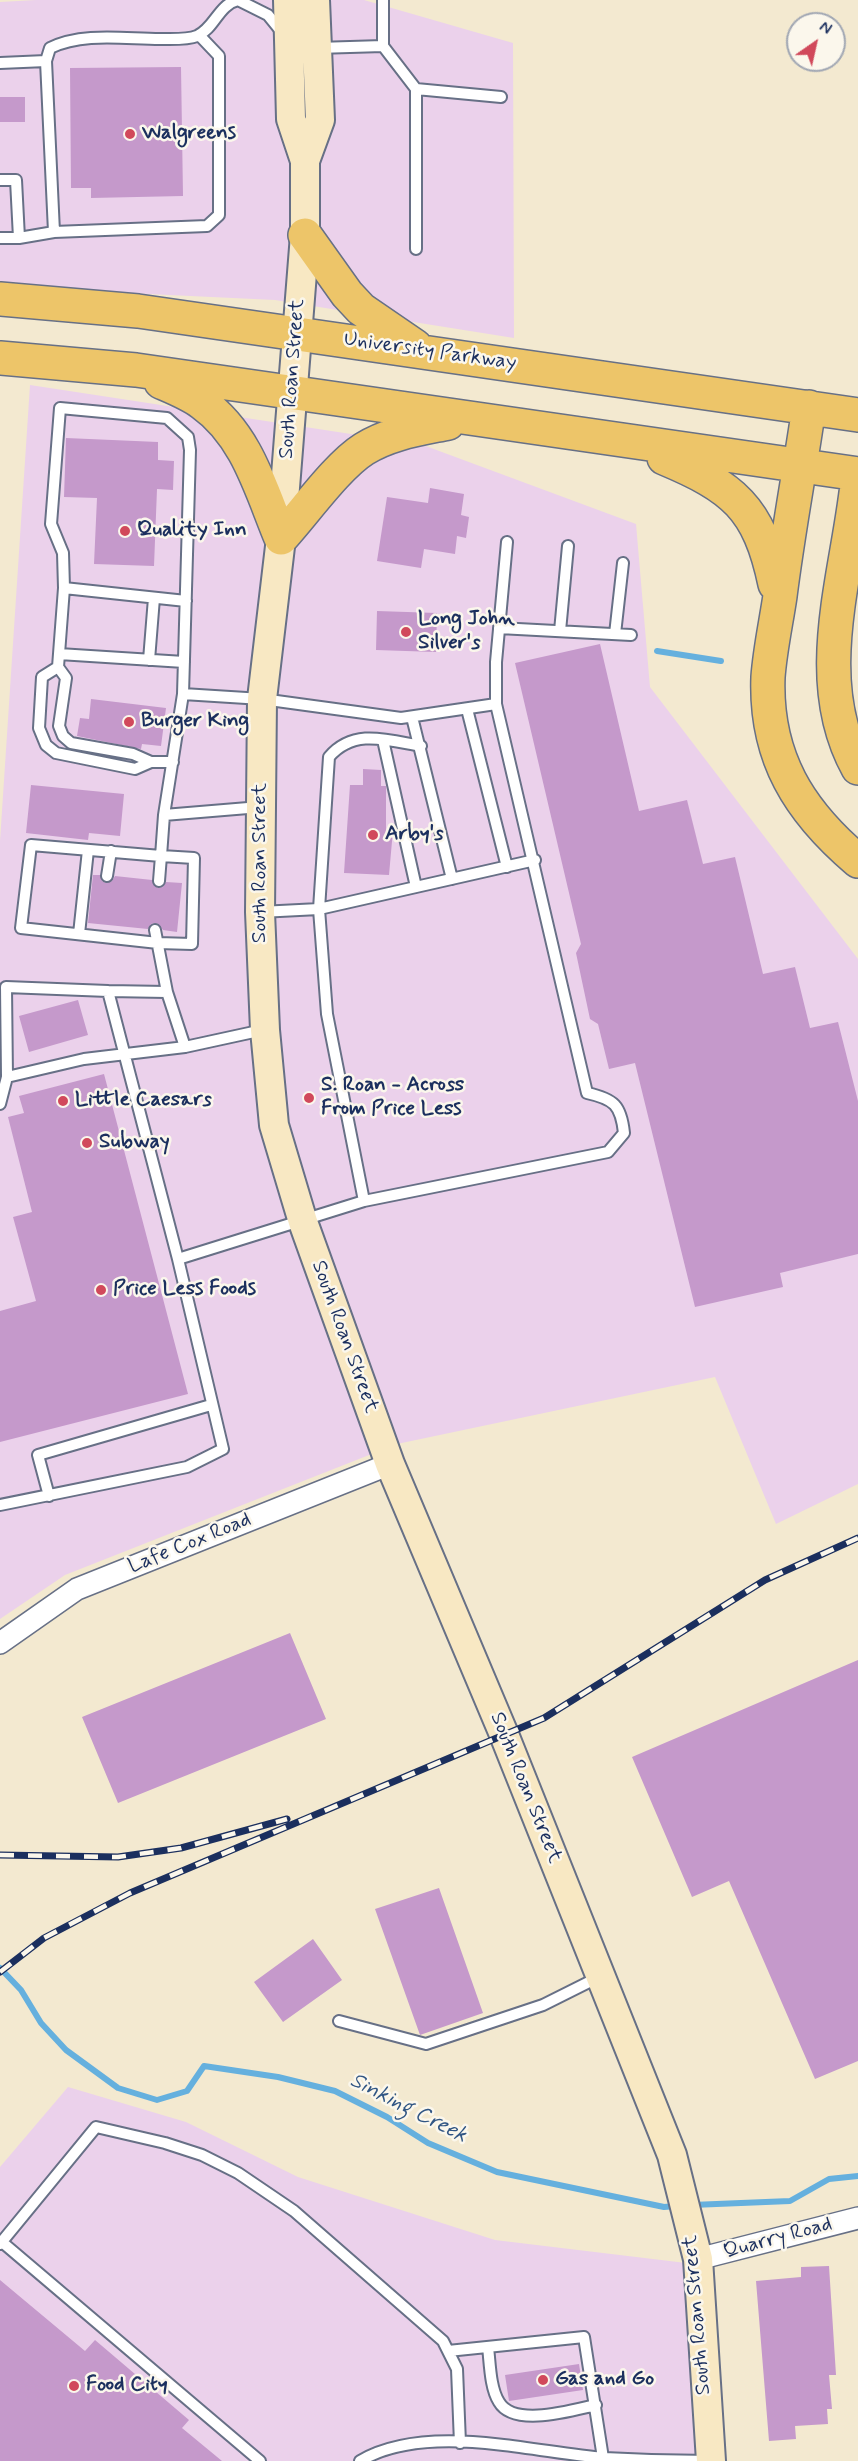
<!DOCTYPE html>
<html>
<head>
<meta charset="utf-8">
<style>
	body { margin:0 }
	#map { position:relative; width:858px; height:2461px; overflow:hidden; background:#f3e9d0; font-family:Mynerve,sans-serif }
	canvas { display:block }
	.north { position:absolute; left:786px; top:12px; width:60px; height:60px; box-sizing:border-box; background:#fbf7ec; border:2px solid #a1a7b3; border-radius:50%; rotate:34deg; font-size:16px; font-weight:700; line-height:24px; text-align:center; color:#1b2f5e }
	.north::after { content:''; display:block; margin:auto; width:21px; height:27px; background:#d1495b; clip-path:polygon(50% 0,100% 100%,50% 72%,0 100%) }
</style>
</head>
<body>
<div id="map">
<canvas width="858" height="2461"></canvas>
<div class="north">N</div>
</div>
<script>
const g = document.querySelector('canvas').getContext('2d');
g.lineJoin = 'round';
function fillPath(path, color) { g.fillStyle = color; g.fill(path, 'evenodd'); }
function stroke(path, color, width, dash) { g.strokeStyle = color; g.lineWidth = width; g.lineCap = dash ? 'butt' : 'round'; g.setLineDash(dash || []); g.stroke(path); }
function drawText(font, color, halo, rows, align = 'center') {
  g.font = font + ' Mynerve,sans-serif'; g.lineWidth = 5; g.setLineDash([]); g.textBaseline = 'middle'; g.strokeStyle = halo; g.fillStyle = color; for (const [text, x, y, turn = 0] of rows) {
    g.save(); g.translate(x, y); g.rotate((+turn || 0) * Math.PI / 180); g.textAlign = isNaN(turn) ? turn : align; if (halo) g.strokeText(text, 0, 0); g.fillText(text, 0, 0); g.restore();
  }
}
const built = new Path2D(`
	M36,0H364L513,43L514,338L275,300L0,287V2Z
	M30,385L423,445L636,524L650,687L858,959V1484L776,1524L715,1377L397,1444L65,1575L0,1619V841Z
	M68,2087L186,2122L298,2177L495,2240L686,2263L698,2461H0V2167Z`);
const stream = new Path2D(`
	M657,651L721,661
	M0,1968L21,1990L41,2023L66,2050L118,2088L157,2100L187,2091L204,2066L278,2077L335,2091L387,2117L428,2143L497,2172L664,2207L676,2206
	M692,2205L790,2201L829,2179L858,2176`);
const building = new Path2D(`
	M181,67L183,196L91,198V188H71L70,68Z
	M0,97H25V122H0Z
	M66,438L158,442V460L174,461L173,490L157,489L154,566L94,564L97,498L64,497Z
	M430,488L464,494L461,515L469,517L466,538L457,536L455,554L424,549L421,568L377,561L387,497L428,503Z
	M377,611L437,613L436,652L376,650Z
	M600,644L639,811L687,800L703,864L735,857L763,974L795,967L810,1028L838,1022L858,1101V1254L780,1273L783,1287L695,1307L635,1063L609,1069L598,1024L590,1019L576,953L581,944L515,663Z
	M91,699L166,708L161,746L142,744L141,749L77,736L80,718L89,719Z
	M363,769L381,770V786H386V830H393L389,875L344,873L350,785H363Z
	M31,785L124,794L120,836L89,833L88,840L26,833Z
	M93,875H100L102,881L106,883L112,881L115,876L152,880L158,888L163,887L166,882L182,883L177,932L163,930L157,923L151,924L148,929L88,923Z
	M78,1000L88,1035L29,1052L19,1016Z
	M104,1074L188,1394L0,1442V1311L36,1301L13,1217L32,1212L8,1117L24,1113L19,1096Z
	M290,1633L326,1719L118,1803L82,1717Z
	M858,1660V2061L815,2079L729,1881L692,1897L632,1757Z
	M439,1888L483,2013L420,2035L375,1909Z
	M313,1939L342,1980L283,2022L254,1982Z
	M829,2266L836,2375H829L832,2409H827L828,2424L795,2426L796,2439L769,2441L756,2281L801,2277V2267Z
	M0,2280L85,2351L95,2340L189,2420L182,2428L222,2461H0Z
	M579,2364L583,2390L509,2401L505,2375Z`);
const lane = new Path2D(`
	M238,0L268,15L281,31
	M199,35L219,56V215L207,226L54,232L46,61L50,48C83,32 124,39 160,39C172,39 187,40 197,36C215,28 218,5 238,0
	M383,46L416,89V249
	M317,48L383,46V0
	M0,63L46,61
	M416,89L501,97
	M0,180H16L19,238L54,232
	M0,238H19
	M64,588L58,667L66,678L59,726L63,736L71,743L133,754L151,762H173
	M186,601L64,588L63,553L51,524L60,408L167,418L188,437L190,450L183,694L262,699L401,718L496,704
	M499,628L631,635
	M560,631L568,546
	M615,634L623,563
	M59,654L184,662
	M149,660L154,598
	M58,667L42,677L39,728L46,745L56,753L135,769L151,762
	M183,694L164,815L260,807
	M467,709L507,867
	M412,717L452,879
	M383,740L416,887
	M107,876L111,851
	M159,881L161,856L194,858L192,944L158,943L21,928L31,845L161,856L164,815
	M260,912L319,909L535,860
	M155,930L167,992L185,1047
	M79,934L88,850
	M7,1077L84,1059L185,1047L263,1030
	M0,1104L7,1077L6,987L108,991
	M364,1201L327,1014L319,909L329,757C354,728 387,740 421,746
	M178,1259L364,1201L608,1152L624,1133C621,1105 614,1099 587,1093L496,704V662L507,542
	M49,1496L38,1455L211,1405
	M0,1505L187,1467L223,1449L178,1259L108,991L167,992
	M339,2021L426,2044L543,2005L601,1976
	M2,2242L260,2461
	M0,2244L96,2127L165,2143L202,2155L238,2173L294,2211L443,2341L457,2369L460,2443
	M488,2347C490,2363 490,2388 499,2402C514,2428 573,2410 596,2405
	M448,2351L584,2337L603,2458
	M360,2461C427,2422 531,2452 604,2458C639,2460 675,2461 710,2461`);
const street = new Path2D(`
	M0,1643L77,1589L390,1464
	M698,2259L858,2218`);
const secondary = new Path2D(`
	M288,0L291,119L305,161V235L281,538L262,699L260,912L265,1030L274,1125L303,1222L390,1464L503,1732L672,2155L698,2259L711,2461
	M305,161L320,120L315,0`);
const highway = new Path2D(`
	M305,235L347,294L361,309L415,346
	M0,299L138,311L858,415
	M0,358L136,370L858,474
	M161,382C175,388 190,394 202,403C247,435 261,490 281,538C304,513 337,466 364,449C390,433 419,429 448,423
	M809,407C800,470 788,532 780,596C776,623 770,650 768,677C765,757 799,811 858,861
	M664,458C733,487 759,507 775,584
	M858,476C849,571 808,678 858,768`);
const rail = new Path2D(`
	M0,1855L118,1857L181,1848L287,1819
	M0,1972L44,1938L130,1893L544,1718L765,1580L858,1538`);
const markers = [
	[130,134,6,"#d1495b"],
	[125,531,6,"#d1495b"],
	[406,632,6,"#d1495b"],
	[129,722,6,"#d1495b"],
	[373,835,6,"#d1495b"],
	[309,1098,6,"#d1495b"],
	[63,1101,6,"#d1495b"],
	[87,1143,6,"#d1495b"],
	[101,1290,6,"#d1495b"],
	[543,2380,6,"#d1495b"],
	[74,2386,6,"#d1495b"]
];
const poiNames = [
	["Walgreens",142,134],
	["Quality Inn",137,531],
	["Long John",418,620],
	["Silver's",418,644],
	["Burger King",141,722],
	["Arby's",385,835],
	["S. Roan - Across",321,1086],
	["From Price Less",321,1110],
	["Little Caesars",75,1101],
	["Subway",99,1143],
	["Price Less Foods",113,1290],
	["Gas and Go",555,2380],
	["Food City",86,2386]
];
const streetNames = [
	["University Parkway",430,352,8],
	["South Roan Street",293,379,-86],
	["South Roan Street",261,863,-90],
	["South Roan Street",344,1337,70],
	["Lafe Cox Road",190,1544,-22],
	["South Roan Street",525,1788,68],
	["Quarry Road",778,2239,-15],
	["South Roan Street",698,2315,-95]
];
const waterNames = [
	["Sinking Creek",408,2109,27]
];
fillPath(built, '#ebd1eb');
stroke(stream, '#65b0de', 6);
fillPath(building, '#c599cb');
stroke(lane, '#677086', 14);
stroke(street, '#677086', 24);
stroke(secondary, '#677086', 32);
stroke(highway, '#677086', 36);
stroke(lane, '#fff', 10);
stroke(street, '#fff', 21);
stroke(secondary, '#f8e8c3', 28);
stroke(highway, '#edc569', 33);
stroke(rail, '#1b2f5e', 7);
stroke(rail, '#fbf7ec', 4.5, [14]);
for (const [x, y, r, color] of markers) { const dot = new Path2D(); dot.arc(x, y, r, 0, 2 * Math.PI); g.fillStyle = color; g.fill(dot); stroke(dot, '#fbf7ec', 2); }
drawText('bold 21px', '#1b2f5e', '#fbf7ec', poiNames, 'left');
drawText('21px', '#1b2f5e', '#fbf7ec', streetNames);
drawText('italic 22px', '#315684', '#fbf7ec', waterNames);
</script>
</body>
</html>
